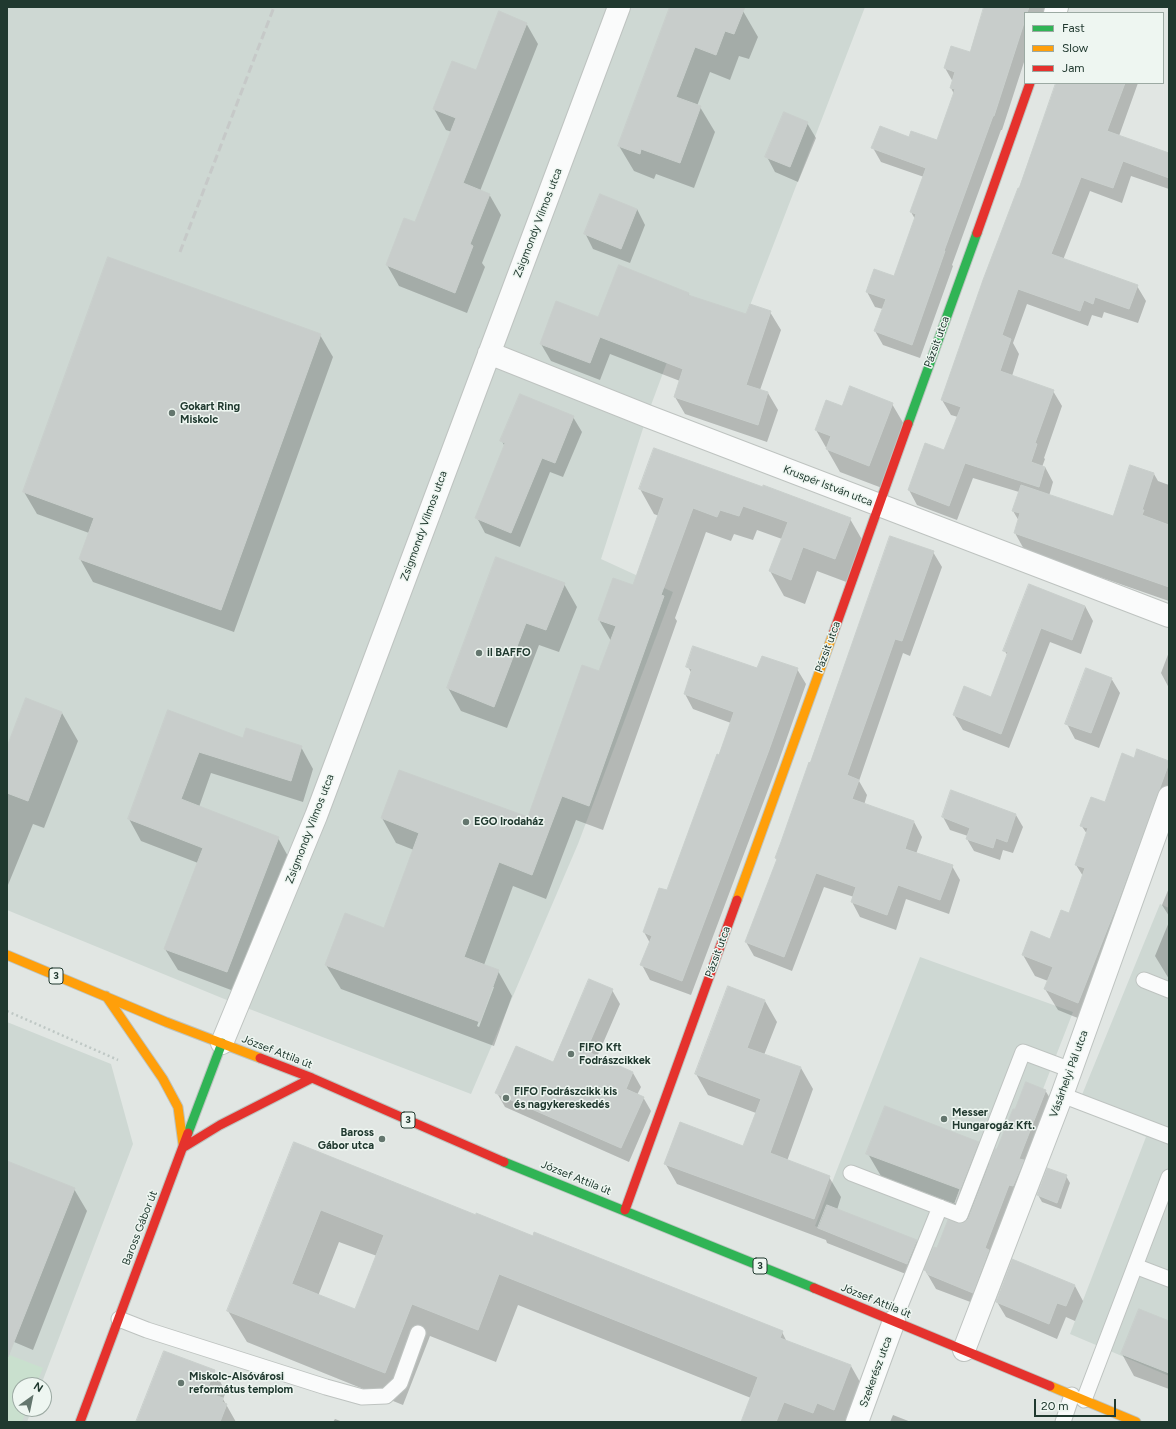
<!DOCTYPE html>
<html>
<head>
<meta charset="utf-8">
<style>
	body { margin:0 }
	#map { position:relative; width:1176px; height:1429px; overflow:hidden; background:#e1e6e3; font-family:Figtree,sans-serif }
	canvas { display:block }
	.frame { position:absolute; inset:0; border:8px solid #20392f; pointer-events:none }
	.legend { position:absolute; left:1024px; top:12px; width:140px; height:72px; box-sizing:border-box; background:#eef6f1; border:1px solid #9caaa3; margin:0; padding:5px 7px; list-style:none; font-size:12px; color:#20392f }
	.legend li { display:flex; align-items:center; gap:8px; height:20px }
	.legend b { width:20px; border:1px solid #9caaa3 }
	.north { position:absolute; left:12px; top:1377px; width:40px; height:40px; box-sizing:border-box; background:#eef6f1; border:1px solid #9caaa3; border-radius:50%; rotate:33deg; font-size:11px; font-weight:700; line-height:16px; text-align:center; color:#20392f }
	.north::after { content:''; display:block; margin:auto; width:14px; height:18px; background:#64766e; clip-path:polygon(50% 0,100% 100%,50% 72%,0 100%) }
	.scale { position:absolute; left:1034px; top:1399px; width:82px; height:18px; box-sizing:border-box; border:2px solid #20392f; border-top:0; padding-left:5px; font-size:12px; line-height:14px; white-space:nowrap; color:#20392f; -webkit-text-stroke:3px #eef6f1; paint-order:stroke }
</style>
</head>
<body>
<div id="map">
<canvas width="1176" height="1429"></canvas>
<div class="frame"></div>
<ul class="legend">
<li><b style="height:5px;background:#30b455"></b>Fast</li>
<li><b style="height:5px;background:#ff9f0a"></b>Slow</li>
<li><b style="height:5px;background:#e5322d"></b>Jam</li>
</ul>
<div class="north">N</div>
<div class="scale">20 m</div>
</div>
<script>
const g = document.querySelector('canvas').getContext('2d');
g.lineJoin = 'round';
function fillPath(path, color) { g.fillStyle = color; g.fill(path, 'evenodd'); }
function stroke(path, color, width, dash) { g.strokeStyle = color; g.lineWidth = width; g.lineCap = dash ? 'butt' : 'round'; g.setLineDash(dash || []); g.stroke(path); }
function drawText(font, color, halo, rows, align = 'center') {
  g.font = font + ' Figtree,sans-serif'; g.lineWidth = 3; g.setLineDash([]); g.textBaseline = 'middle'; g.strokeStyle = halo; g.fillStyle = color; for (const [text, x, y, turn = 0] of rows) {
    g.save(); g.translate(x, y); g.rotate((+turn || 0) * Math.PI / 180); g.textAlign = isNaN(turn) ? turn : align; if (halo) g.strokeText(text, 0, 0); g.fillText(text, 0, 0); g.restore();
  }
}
const built = new Path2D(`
	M7,7H865L734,347L680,327L647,416L601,559L673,592L578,844L471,1094L239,1005L7,910Z
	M1160,904L1169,908V1376L1070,1334L1146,1137L1077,1107Z
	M920,957L1073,1012L966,1287L815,1226Z
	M7,1022L111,1064L133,1144L41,1385H20V1409H32L27,1422H7Z`);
const green = new Path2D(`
	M7,1354L43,1368L36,1385H20V1409H27L22,1422H7Z`);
const shadow = new Path2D(`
	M671,7H732L743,11L758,37L749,59L739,56L730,80L710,72L697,106L700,107L715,132L694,188L656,174L654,179L634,171L619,146Z
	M986,7H1046L1044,13H1025V59L1002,130H1001L952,265L953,266L920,358L883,345L875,331L883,309L875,307L867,292L875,270L894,277L915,219L911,212L924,177L881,162L873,148L909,138L937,141L954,94L951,88L953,82L945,68L971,53Z
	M526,23L538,44L480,191L489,194L501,215L482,263L485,267L467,313L399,286L387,265L416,224L452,132L446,130L434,109L476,71Z
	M1057,83H1138L1119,136L1169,154V189L1131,176L1122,203L1090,191L1063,260L1137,286L1146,301L1138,323L1104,312L1102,318L1092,315L1088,326L1027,304L1013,343L1019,354L1012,376L1053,391L1062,406L1044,458L1045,459L1042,467H1045L1053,482L1049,496L1113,517L1131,466L1154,474L1158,481L1169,485V601L1025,551L1015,533L1019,521L1013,511L1019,492L973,478L957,520L917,505L909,490L945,451L958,417L951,415L942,400L1020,190Z
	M807,123L816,138L798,182L775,172L767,157Z
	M637,209L645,225L630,263L593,249L585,233Z
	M688,293L690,297L746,315L770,312L781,330L760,390L768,393L778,410L767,442L685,414L675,397L680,381L610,354L600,380L551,361L541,344L599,319Z
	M320,335L333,357L234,632L93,582L80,559L89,533L37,514L24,492Z
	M892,404L905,426L882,488L840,472L816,430L843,408Z
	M573,417L582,432L563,477L550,472L520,547L485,533L477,518L505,447L502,441Z
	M640,489L850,519L864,543L849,583L817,571L805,604L784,596L770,571L782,539L757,530L753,540L734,534L731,541L706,532L675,618L677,621L603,830L576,820L546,899L513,886L484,965L498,971L512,996L494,1046L341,989L326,965L385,929L414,850L396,843L382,818L528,819L600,672L611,641L599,620L634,586L659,516L654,514ZM492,987H494L479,1027L477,1026Z
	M933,552L942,567L910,656L903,653L859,781L867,795L864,805L914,822L922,837L916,854L952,866L960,880L949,914L906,899L896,930L860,917L852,902L854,897L824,887L792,971L754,956L746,942L777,860L776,858L811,764Z
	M564,584L577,607L559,652L539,645L507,728L461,711L448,688Z
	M1030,585L1085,606L1093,621L1081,654L1050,642L1009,748L963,730L954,715L991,698L1008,656L1004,650Z
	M1169,652V688L1161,673Z
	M688,667L758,670L797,669L806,684L777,766L691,995L650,980L642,965L650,943L644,932L667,892L731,723L693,709L685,694L692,674Z
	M1111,678L1120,693L1099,748L1075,739L1067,724Z
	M26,700L62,713L78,741L44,828L33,824L8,885L7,750Z
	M169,711L243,739L301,747L313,769L303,802L211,773L199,807L278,838L290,860L239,993L178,970L165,949L198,863L141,841L129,819Z
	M1134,759L1169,762V817L1090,1023L1058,1010L1045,989L1048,981L1035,976L1023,955L1051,940L1069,914L1083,876L1076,865L1087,834L1081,825L1106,803Z
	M952,791L1016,815L1023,827L1013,853L1003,850L1000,860L974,851L967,839L968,836L950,830L943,817Z
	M1169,888V916L1162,905Z
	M1169,922V979L1155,956Z
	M729,987L765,1001L777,1022L764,1055L801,1068L813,1089L787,1161L829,1177L841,1197L837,1210L916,1241L925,1256L916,1278L827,1243L826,1240L677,1184L665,1163L744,1147L756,1113L708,1095L696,1074Z
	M612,990L620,1004L597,1057L633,1073L641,1087L637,1095L643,1097L651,1111L629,1162L505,1107L497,1093L554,1063Z
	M1045,1090L1054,1105L981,1306L936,1289L925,1270L937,1250L961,1225L967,1222L957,1205L881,1176L868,1154L978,1143L990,1164L1015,1111Z
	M295,1143L476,1216L782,1332L787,1342L851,1366L869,1398L859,1422H742L751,1398L518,1305L496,1362L430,1336L403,1405L247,1342L228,1311ZM339,1242L377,1256L355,1311L318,1296Z
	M7,1162L74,1189L87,1211L33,1350L7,1339Z
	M1066,1176L1070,1183L1061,1209L1042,1202L1038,1195Z
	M1075,1286L1083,1301L1075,1321L1066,1317L1057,1339L1006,1317L997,1302Z
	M1169,1322V1389L1134,1376L1122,1354Z
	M214,1371L226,1392L223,1399L236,1422H138Z
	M893,1415L911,1422H890Z
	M335,1419L343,1422H333Z`);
const building = new Path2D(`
	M670,7H745L734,34L725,31L716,55L695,47L676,97L701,106L680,163L641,149L640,154L618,146Z
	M984,7H1029L1027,13H1025V20L994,116H993L944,251H945L912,345L874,331L886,299L866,292L874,269L894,276L916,214L910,212L926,168L871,148L880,126L909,137L911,131L937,140L955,89L950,88L955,72L944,68L951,46L970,52Z
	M499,11L527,23L463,183L490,194L470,244L473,246L455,293L386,265L404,218L415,222L456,118L433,109L452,61L476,70Z
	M1056,83H1125L1107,131L1169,153V178L1123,161L1113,188L1081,177L1051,254L1138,285L1129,309L1095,297L1093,304L1084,300L1080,311L1018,289L1002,335L1011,339L1000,371L1054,390L1035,443L1037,444L1031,462L1045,467L1039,487L965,463L949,506L908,490L925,443L944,450L961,407L941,400L983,280L1018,188H1019Z
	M784,112L808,122L790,167L765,157Z
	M600,194L637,209L621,249L584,234Z
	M108,257L321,334L221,610L79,559L94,518L23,492Z
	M619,265L689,293L688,295L746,314L750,304L771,311L746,385L768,392L758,425L674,397L683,369L600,337L590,363L540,344L556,301L598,317Z
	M850,386L893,403L869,466L826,449L831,436L815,430L826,400L842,406Z
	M520,394L574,416L555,463L542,458L511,533L475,518L505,443L500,441Z
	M654,448L763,487V485L851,518L835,559L803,547L791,580L769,571L788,522L743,506L739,516L720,510L717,517L693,508L661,595L664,596L589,806L562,796L532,875L499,862L464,957L499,970L480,1022L325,965L345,913L384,928L419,833L381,818L399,770L528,817L582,665L599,671L616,626L598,620L613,578L633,585L664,498L639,489Z
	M1130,465L1154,473L1142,510H1144L1142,515L1169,525V587L1014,533L1020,513L1012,511L1021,485L1113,516Z
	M890,536L934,551L902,641L895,639L847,775L859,780L852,799L914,821L905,849L953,865L940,900L898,885L887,915L851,902L856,887L816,873L784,957L745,942L777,859L775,858L781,842L809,762L810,763Z
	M496,557L565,583L546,630L526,623L494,707L447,688Z
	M1029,584L1085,606L1072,640L1041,628L1001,734L953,715L964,686L991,697L1008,652L1003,651Z
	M693,646L757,668L762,656L798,668L769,750L682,981L640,965L652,936L643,932L659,888L667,890L717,754L719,755L734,712L684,694L692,669L686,667Z
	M1086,668L1112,678L1091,733L1065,724Z
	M26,698L62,712L28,801L7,793V747Z
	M168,710L243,738L246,728L302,746L291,781L199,752L181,799L279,837L227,972L164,949L203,848L128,819Z
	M1137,749L1169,761V763L1118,902L1078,1003L1044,989L1053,967L1022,955L1031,931L1050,939L1061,910L1069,913L1085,868L1075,865L1088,828L1080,826L1091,797L1105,802L1122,753L1134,758Z
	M951,790L1016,814L1007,842L996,838L993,848L966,839L970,828L942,817Z
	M589,979L613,989L586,1051L633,1072L626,1089L644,1097L621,1148L495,1093L516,1046L553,1062Z
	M728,986L765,1000L747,1048L801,1067L770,1153L830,1176L814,1219L664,1164L680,1122L743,1146L761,1099L695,1074Z
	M1026,1082L1046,1090L1019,1159L1024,1160L1013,1186L1009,1185L985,1248L989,1250L973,1293L927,1274L928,1272L924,1270L934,1247L937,1248L948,1220L961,1224L965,1222L968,1219L995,1149H997L1013,1109H1015Z
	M885,1106L979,1142L955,1203L960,1189L866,1154Z
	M294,1142L476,1215V1213L533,1236L534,1232L783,1331L780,1338L851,1365L834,1410L817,1403L813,1413L784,1402L776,1422H741L758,1377L499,1274L478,1330L412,1304L385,1373L227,1311ZM321,1210L384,1235L355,1309L292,1284Z
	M7,1161L75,1188L8,1357H7Z
	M1047,1168L1067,1175L1057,1203L1037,1195Z
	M827,1205L917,1240L907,1264L818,1228Z
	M1012,1259L1075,1285L1066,1306L1057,1303L1049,1324L996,1302Z
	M1139,1309L1169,1321V1373L1121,1354Z
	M164,1351L215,1370L206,1392L223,1398L222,1402L227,1404L220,1422H136Z`);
const path = new Path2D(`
	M7,1011L118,1060`);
const lane = new Path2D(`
	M1144,980L1169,990
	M1062,1095L1169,1136
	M851,1173L960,1215L1023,1052L1071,1070
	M1135,1266L1169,1279
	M119,1319L147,1330L326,1387L362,1397L386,1396L400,1383L418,1333
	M894,1321L940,1207
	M1084,1400L1169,1177
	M1063,1422L1072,1395`);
const street = new Path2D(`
	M1055,13L1057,7
	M489,353L647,416L1169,616
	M222,1043L316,816L619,7
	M964,1350L1062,1095L1169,797
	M857,1422L894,1321`);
const fast = new Path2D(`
	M908,424L977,233
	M188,1133L222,1043
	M504,1162L814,1288`);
const slow = new Path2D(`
	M737,900L833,634
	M7,955L166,1022L260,1058
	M106,996L163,1079L178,1107L183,1144
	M1050,1386L1136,1422`);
const jam = new Path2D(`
	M977,233L1030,83
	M833,634L908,424
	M260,1058L312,1078L504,1162
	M184,1147L220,1125L312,1078
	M625,1210L737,900
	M814,1288L1050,1386
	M80,1422L188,1133`);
const rail = new Path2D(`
	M180,252L274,7`);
const markers = [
	[172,413,4,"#64766e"],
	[479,653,4,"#64766e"],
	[466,822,4,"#64766e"],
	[571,1054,4,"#64766e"],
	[506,1098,4,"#64766e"],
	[944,1119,4,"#64766e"],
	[382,1139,4,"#64766e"],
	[181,1383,4,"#64766e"]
];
const shields = [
	[56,976,14],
	[408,1120,14],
	[760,1266,14]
];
const shieldNames = [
	["3",56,976],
	["3",408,1120],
	["3",760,1266]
];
const streetNames = [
	["Zsigmondy Vilmos utca",538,223,-69],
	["Pázsit utca",937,342,-70],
	["Kruspér István utca",828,486,21],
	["Zsigmondy Vilmos utca",424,526,-70],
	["Pázsit utca",828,647,-70],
	["Zsigmondy Vilmos utca",310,829,-69],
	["Pázsit utca",718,952,-70],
	["József Attila út",277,1052,21],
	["Vásárhelyi Pál utca",1069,1074,-70],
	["József Attila út",576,1178,22],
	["Baross Gábor út",140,1228,-69],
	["József Attila út",876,1301,22],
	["Szekerész utca",876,1372,-70]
];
const poiNames = [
	["Gokart Ring",180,407],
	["Miskolc",180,420],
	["il BAFFO",487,653],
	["EGO Irodaház",474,822],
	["FIFO Kft",579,1048],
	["Fodrászcikkek",579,1061],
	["FIFO Fodrászcikk kis",514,1092],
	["és nagykereskedés",514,1105],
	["Messer",952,1113],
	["Hungarogáz Kft.",952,1126],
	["Baross",374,1133,"right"],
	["Gábor utca",374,1146,"right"],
	["Miskolc-Alsóvárosi",189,1377],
	["református templom",189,1390]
];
fillPath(built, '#ced8d3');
fillPath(green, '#c9e0ce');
fillPath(shadow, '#0003');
fillPath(building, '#c8cdcb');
stroke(building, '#c9cfcc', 1);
stroke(lane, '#bec3c0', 17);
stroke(street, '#bec3c0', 24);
stroke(fast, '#bdc4c0', 11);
stroke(slow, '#bdc4c0', 11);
stroke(jam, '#bdc4c0', 11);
stroke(path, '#bec7c4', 2.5, [2, 3]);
stroke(lane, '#fafbfb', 15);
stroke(street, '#fafbfb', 22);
stroke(fast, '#30b455', 9);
stroke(slow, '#ff9f0a', 9);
stroke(jam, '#e5322d', 9);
stroke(rail, '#c6c9c8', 3, [8, 4]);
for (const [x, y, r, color] of markers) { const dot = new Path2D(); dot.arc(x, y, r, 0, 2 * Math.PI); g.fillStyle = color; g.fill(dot); stroke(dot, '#eef6f1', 1.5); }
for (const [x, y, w] of shields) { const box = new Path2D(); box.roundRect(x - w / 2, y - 8, w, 16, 3); g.fillStyle = '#eef6f1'; g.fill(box); stroke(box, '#20392f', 1); }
drawText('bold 10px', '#20392f', null, shieldNames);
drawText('11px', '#20392f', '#eef6f1', streetNames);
drawText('bold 11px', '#20392f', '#eef6f1', poiNames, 'left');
</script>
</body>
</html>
